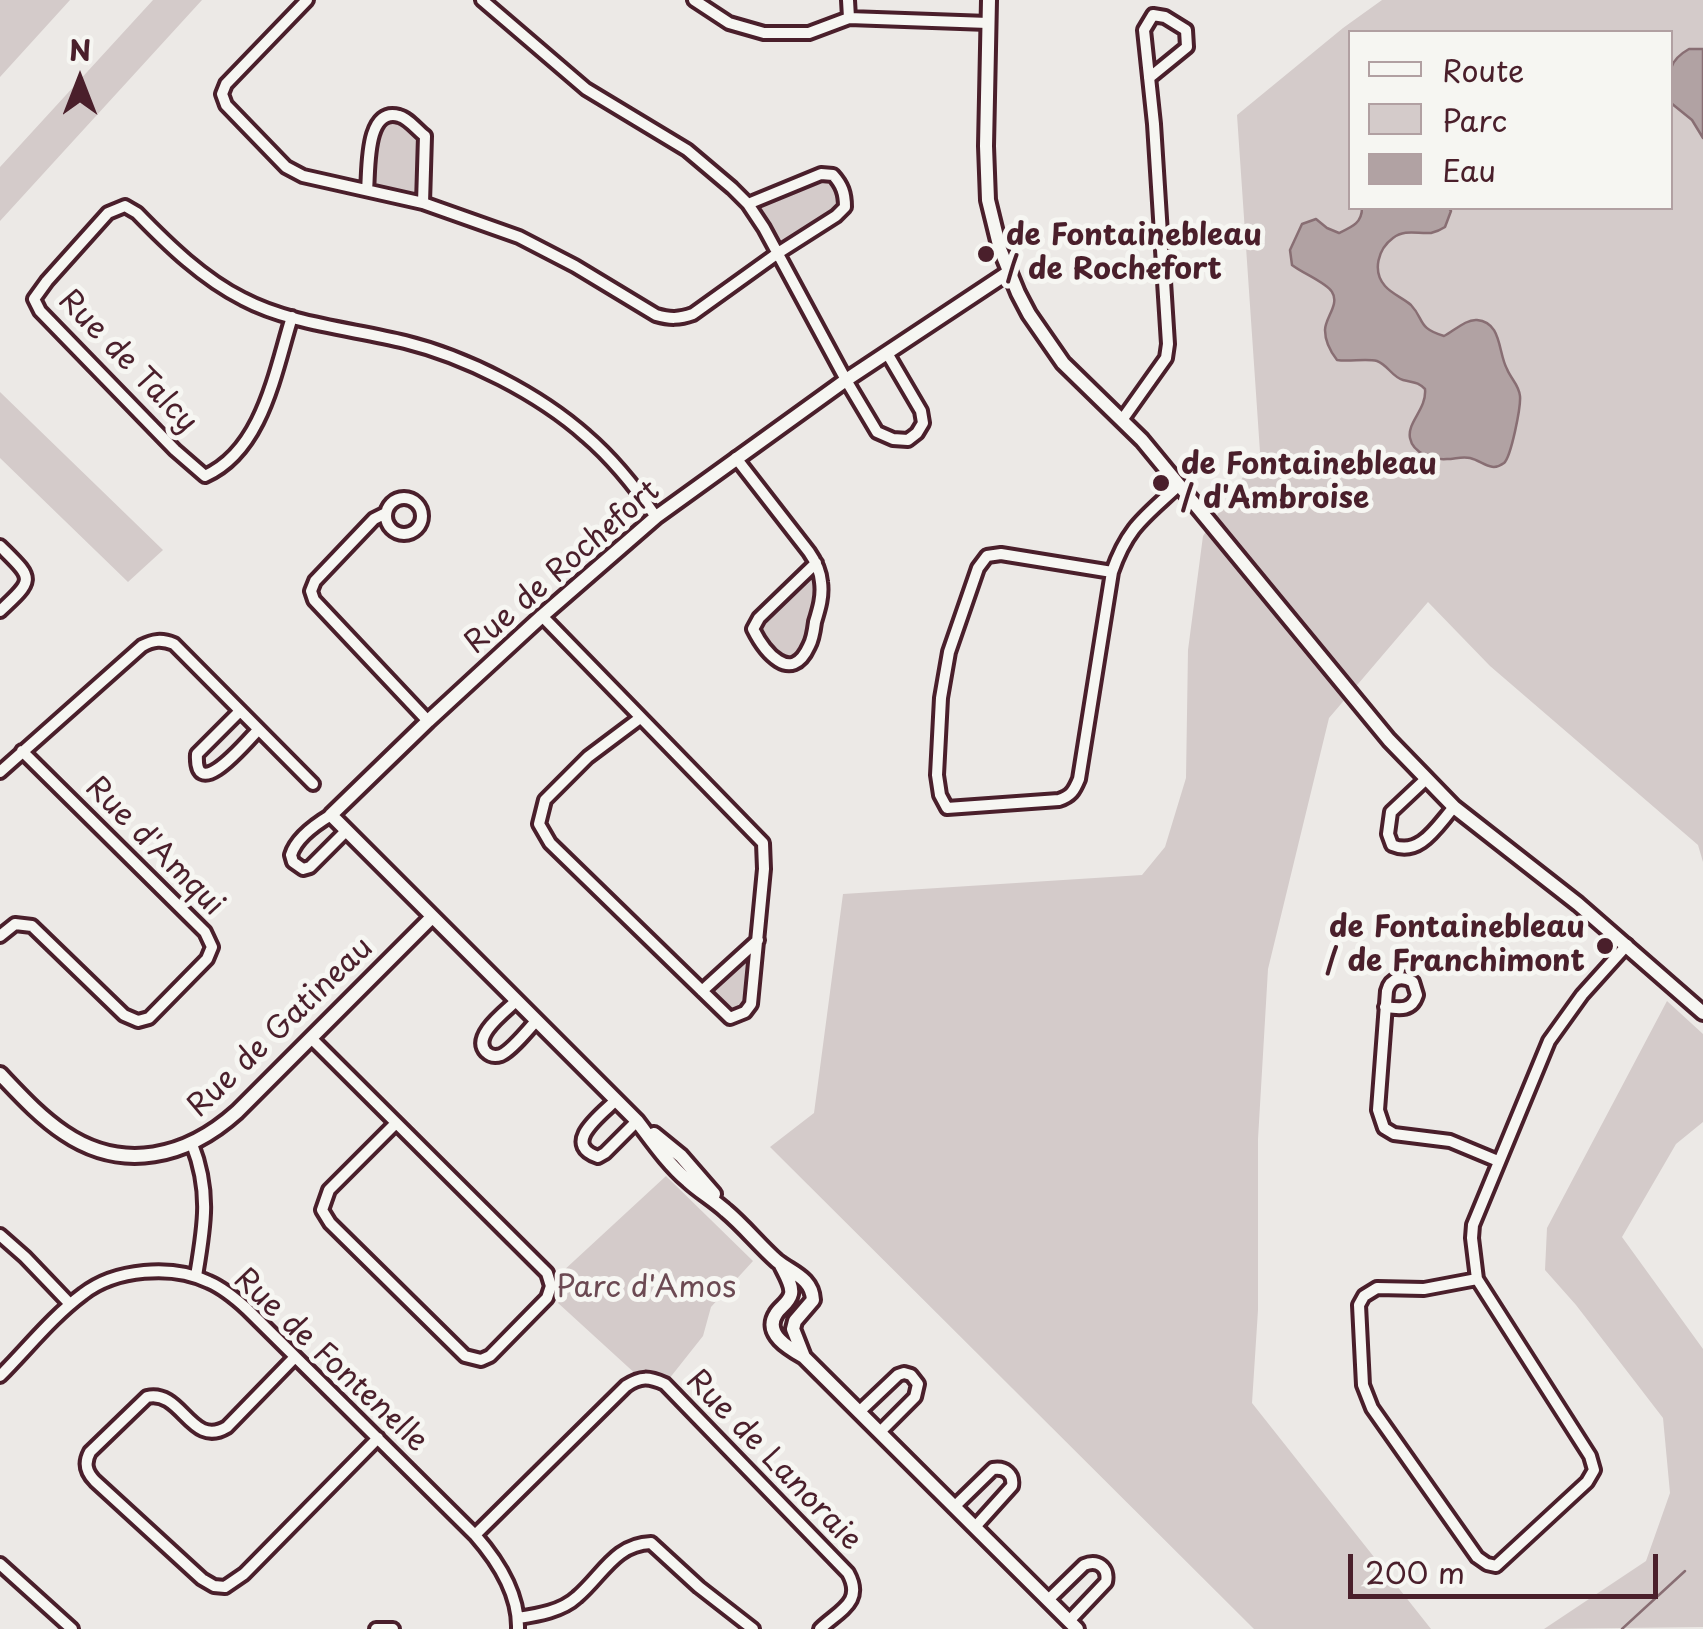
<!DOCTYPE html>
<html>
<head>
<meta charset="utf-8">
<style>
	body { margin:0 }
	#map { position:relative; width:1703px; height:1629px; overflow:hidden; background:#ece9e6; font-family:"Playpen Sans",sans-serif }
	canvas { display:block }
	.legend { position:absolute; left:1348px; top:30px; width:325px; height:180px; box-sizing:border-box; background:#f6f6f2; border:2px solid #b1a0a2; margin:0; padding:12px 18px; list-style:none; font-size:30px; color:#4a1f2b }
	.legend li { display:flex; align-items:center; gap:20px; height:50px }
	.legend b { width:50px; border:2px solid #b1a0a2 }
	.north { position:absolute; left:30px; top:30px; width:100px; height:100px; -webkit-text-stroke:8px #f6f6f2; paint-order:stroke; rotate:0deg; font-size:28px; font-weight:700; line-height:40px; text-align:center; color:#4a1f2b }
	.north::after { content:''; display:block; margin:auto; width:35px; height:45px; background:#4a1f2b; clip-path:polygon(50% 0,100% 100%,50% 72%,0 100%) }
	.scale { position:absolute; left:1348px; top:1554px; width:310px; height:45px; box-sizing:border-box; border:5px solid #4a1f2b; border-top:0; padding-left:12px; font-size:30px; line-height:35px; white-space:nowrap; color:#4a1f2b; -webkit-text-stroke:8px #f6f6f2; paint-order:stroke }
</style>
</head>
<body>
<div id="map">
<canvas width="1703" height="1629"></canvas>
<ul class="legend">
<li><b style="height:12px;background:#f6f6f2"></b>Route</li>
<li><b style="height:28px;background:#d4cbca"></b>Parc</li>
<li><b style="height:28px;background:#b1a2a3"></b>Eau</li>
</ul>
<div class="north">N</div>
<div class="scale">200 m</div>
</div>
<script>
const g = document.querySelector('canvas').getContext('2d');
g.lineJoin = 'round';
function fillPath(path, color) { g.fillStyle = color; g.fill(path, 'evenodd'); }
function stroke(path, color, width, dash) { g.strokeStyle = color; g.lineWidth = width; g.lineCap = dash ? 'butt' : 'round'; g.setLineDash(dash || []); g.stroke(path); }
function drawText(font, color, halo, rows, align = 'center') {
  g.font = font + ' "Playpen Sans",sans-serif'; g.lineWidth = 10; g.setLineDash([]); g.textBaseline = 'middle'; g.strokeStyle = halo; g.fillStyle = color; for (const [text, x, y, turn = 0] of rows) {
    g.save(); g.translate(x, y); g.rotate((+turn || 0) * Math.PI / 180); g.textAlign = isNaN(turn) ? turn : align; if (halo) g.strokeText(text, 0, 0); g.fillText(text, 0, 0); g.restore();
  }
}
const green = new Path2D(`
	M0,0H70L0,77Z
	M153,0H202L0,221V167Z
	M1382,0H1703V862L1698,845L1490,666L1428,602L1329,718L1268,969L1258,1139V1310L1252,1403L1431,1629H1254L770,1147L814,1113L843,894L1142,875L1165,847L1186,778L1188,650L1203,536L1260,452L1237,115L1343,28ZM1350,32H1670V208H1350Z
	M391,115L425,136L423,203L367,190L372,134Z
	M833,175L845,207L778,253L748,204Z
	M0,392L163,550L128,582L0,458Z
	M816,563L822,597L800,659L779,663L753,629Z
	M758,940L751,1004L730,1018L702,991Z
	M1667,1001L1703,1034V1122L1676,1144L1622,1237L1703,1349V1627L1544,1629L1646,1561L1670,1493L1663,1418L1576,1305L1545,1270L1547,1228Z
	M666,1176L753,1261L711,1307L703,1336L665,1384L639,1377L558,1303L565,1294L562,1272Z`);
const water = new Path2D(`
	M1689,49H1703V138L1692,120L1671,103C1670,77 1664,63 1689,49Z
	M1362,208H1449L1451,211L1445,227C1442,229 1435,232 1431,233C1417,234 1405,229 1393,238C1378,249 1372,271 1385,286C1392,294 1403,298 1411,305C1425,320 1417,328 1444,336C1454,331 1466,319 1477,320C1502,322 1498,353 1507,369C1511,379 1519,385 1520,396C1521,407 1511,457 1504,463C1491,473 1483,461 1470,458C1462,456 1455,459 1447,459C1434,460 1413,454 1410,438C1407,422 1427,409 1425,389C1417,381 1414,383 1403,380C1392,377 1388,365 1377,361C1366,358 1350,362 1337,360C1330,351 1325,342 1325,330C1325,318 1340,304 1332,292C1327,283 1302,273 1292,265L1290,250L1302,224L1316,219L1327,228L1339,233C1352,227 1362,223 1362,208Z`);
const stream = new Path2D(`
	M1622,1629L1685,1571`);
const minor = new Path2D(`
	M307,0L226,84L222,94L226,105L286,167L303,176L423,203L519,237L575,266L656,315C670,319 679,319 693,314L778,253L836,216L845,207C845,193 842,185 833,175L821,174L748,204
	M482,0L586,89L687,150L732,188L748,204L764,228L846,380L877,432L893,439L908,440L917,433L923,423L921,411L887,353
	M694,0L729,23L764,33H809L849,18L988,23
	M848,0L849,18
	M367,190C369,172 365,106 399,116C408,118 417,130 425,136L423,203
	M292,317C275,371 263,450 205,476L175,450L40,311L34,299L47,281L108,213L125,206L137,213C168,245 203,279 243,299C290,324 353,329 405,342C466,357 539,394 586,436C613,459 636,488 656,517
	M1122,420L1166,358L1168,344L1154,124L1144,30L1153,15L1165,17L1186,30L1187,47L1149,78
	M736,458L809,552C816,562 820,571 821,582C823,596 819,609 815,622C814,630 813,639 809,646C791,686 764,651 753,629L759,618L816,563
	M386 516a18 18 0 1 1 36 0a18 18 0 1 1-36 0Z
	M386,513L374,519L315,581L311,591L314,600L428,721
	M0,546C33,579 36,578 0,611
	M1112,572L1001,554L987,556L978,568L949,652L941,698L937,775L940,795L947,808L1059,800C1071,796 1074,791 1079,779L1112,572C1128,526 1145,517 1179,485
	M542,616L763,843L764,869L751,1004L745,1012L730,1018L550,843L539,824L545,800L588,757L640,718
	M239,712L197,754C194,806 248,740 258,730
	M0,772L142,646C153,640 162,639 174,644L313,784
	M1425,780L1391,812L1388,834L1392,845C1420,857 1437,826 1454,807
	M331,815C316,824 296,838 291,855L293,862L303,869L310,867L346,831
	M0,936L15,924L32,926L124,1015L138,1021L149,1018L207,959L212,947L205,932L22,751
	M702,991L758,940
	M516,1001C506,1011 471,1036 486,1052C490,1056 495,1057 501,1055C511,1051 528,1030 536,1021
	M1385,1007C1400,1009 1412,1011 1417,995L1413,982C1402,975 1390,978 1387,991L1378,1110L1384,1128L1394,1134L1450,1141L1498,1161
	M311,1038L547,1273L551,1286L547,1298L490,1356L481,1360L465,1356L330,1223L322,1210L329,1190L396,1123
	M616,1100C602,1114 560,1144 598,1157L605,1153L637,1121
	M192,1144C211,1192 204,1228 196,1276
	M0,1235L25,1257L70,1304
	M1477,1279L1424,1289L1377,1288L1364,1296L1359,1305L1363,1385L1372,1408L1477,1557L1487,1564L1496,1566L1587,1482L1594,1470L1590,1456L1477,1279L1472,1238L1473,1225L1549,1041L1582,995L1627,945
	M295,1357L227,1427C191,1449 182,1389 147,1397L90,1452C84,1463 86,1472 95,1481L202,1579L214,1586L225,1587L244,1574L378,1438
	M0,1376C27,1349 52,1317 83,1294C115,1269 172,1264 209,1282C223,1288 235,1298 247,1309L475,1535C497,1560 519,1594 518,1629
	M859,1412L898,1375L904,1373L911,1375L918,1384L915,1397L880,1432
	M954,1507L993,1469C1005,1467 1014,1474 1012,1486L975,1527
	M475,1535L626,1386C641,1376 649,1377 665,1384L848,1573C864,1602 840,1610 820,1629
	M0,1564L72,1629
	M1048,1600L1084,1565C1098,1559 1109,1568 1106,1582L1069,1621
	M518,1618C538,1615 562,1611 577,1597C602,1576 615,1544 651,1543L699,1587L753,1629
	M376,1629H393`);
const tertiary = new Path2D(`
	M989,0L986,146L988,200L1000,249L1018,293L1029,314L1063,363L1142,440L1389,740L1454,807L1578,904L1703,1013
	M0,1074C20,1095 40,1117 64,1133C123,1173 187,1157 237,1112L432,917
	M654,1134L681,1156L714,1194
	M780,1263C784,1272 793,1285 791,1294C789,1303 780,1307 776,1314C763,1334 790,1349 804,1357L1077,1629
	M804,1357L793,1329L795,1321L813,1300C812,1278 792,1273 777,1261C759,1245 744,1226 726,1211C714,1200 700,1192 688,1181C668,1164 653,1142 637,1121L331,815L428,721L542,616L656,517L846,380L1009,272`);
const markers = [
	[986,254,10,"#4a1f2b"],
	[1161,483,10,"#4a1f2b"],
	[1605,946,10,"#4a1f2b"]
];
const poiNames = [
	["de Fontainebleau",1006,237],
	["/ de Rochefort",1006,271],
	["de Fontainebleau",1181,466],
	["/ d'Ambroise",1181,500],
	["de Fontainebleau",1585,929,"right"],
	["/ de Franchimont",1585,963,"right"]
];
const streetNames = [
	["Rue de Talcy",127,362,46],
	["Rue de Rochefort",563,568,-41],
	["Rue d'Amqui",154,847,45],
	["Rue de Gatineau",281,1028,-44],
	["Rue de Fontenelle",330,1361,43],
	["Rue de Lanoraie",773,1461,46]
];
const parkNames = [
	["Parc d'Amos",646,1289]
];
fillPath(green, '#d4cbca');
fillPath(water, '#b1a2a3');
stroke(water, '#886e73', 2.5);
stroke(stream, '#886e73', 2.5);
stroke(minor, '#4a1f2b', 18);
stroke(tertiary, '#4a1f2b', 20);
stroke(minor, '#f6f6f2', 10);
stroke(tertiary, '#f6f6f2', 12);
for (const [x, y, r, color] of markers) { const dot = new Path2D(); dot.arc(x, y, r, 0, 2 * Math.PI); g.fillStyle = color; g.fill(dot); stroke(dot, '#f6f6f2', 4); }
drawText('bold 30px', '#4a1f2b', '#f6f6f2', poiNames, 'left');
drawText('30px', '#4a1f2b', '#f6f6f2', streetNames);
drawText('30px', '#6c4a53', '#f6f6f2', parkNames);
</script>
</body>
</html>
